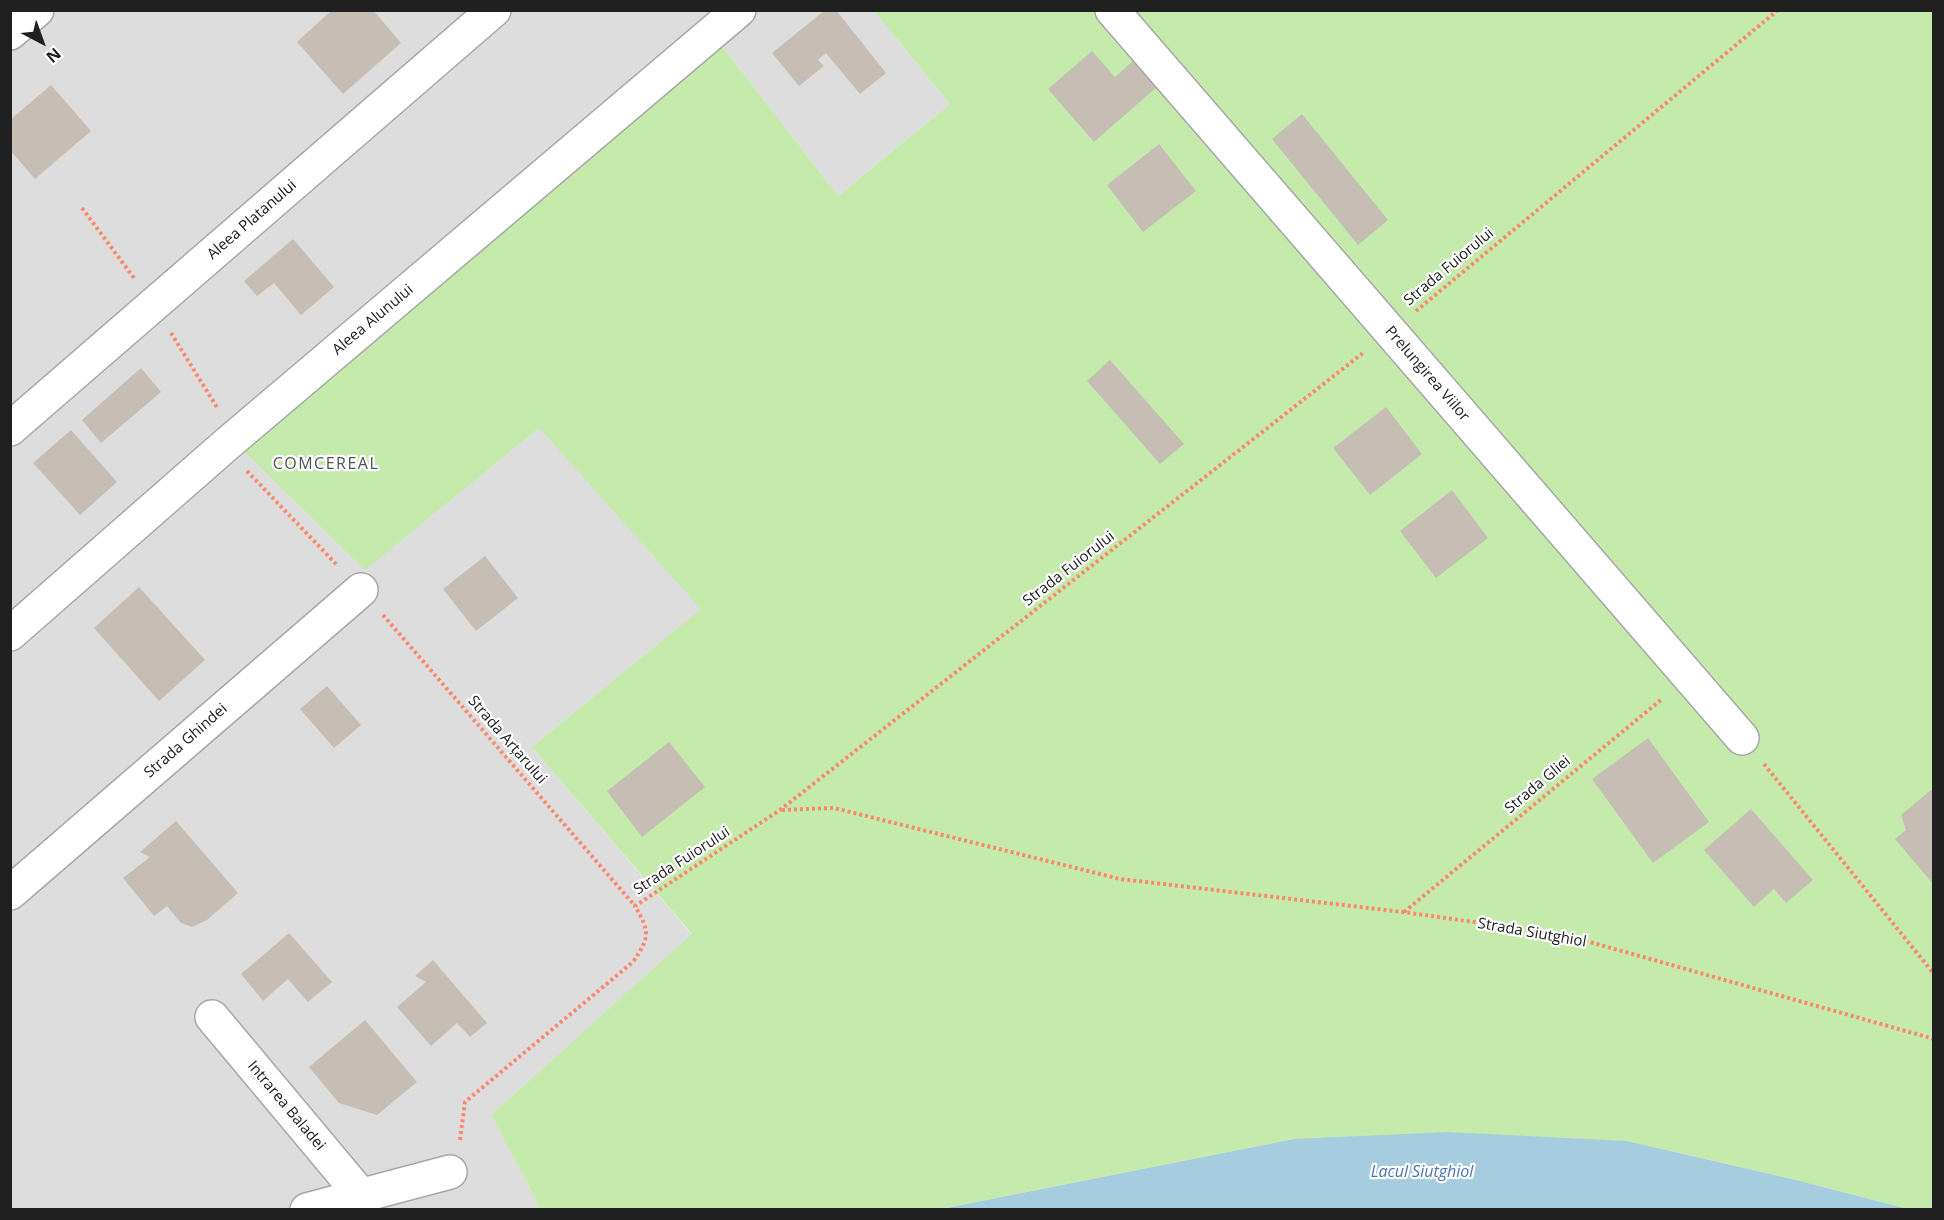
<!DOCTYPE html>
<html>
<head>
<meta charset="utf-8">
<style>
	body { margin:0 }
	#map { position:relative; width:1944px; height:1220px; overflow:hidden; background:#f1eee6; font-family:"Open Sans",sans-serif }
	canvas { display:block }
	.frame { position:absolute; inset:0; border:12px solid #202020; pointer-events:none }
	.north { position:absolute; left:12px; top:12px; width:60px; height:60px; -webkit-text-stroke:4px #fff; paint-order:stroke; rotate:139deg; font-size:16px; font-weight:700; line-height:24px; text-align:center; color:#202020 }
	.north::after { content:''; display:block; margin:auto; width:21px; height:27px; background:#202020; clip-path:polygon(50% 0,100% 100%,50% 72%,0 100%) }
</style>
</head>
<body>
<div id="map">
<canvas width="1944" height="1220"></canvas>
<div class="frame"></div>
<div class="north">N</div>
</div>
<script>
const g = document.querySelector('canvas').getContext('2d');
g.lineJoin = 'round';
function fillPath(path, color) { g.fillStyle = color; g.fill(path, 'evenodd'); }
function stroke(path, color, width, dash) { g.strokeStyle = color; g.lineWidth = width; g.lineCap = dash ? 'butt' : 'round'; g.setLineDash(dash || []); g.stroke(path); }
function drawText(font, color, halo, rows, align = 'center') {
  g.font = font + ' "Open Sans",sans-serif'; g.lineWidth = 4.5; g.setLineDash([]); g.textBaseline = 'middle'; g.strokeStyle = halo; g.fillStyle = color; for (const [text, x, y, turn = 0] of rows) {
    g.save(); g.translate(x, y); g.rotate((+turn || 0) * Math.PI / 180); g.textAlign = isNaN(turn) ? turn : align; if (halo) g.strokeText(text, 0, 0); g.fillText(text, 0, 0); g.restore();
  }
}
const residential = new Path2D(`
	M10,11H874L950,104L838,196L721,45L365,569L539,428L702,609L532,747L692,935L491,1115L536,1200L539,1209H11Z`);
const grass = new Path2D(`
	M874,11H1933V1209H1908L1796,1180L1627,1141L1294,1139L941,1209H539L536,1200L491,1115L692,934L532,747L701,609L539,428L365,570L242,449L721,45L838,196L950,104Z`);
const water = new Path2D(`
	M1448,1132L1627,1141L1796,1180L1908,1209H941L1294,1139Z`);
const building = new Path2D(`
	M332,10H373L401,43L343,94L297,42Z
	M825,10H836L886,73L860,94L826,53L818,60L824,66L799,86L772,53Z
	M1092,51L1115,77L1135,59L1158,86L1094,142L1048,89Z
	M51,85L91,131L35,179L10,150V120Z
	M1302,114L1388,220L1358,245L1272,139Z
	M1159,144L1196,191L1143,232L1107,185Z
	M293,239L334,287L301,315L274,283L257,296L244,281Z
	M1110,360L1184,444L1160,464L1087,381Z
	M141,368L161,392L101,443L82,420Z
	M1386,407L1422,454L1370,495L1333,448Z
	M71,430L117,482L80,515L33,463Z
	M1452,490L1488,538L1436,578L1400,531Z
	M485,556L518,598L476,631L443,589Z
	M139,587L205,660L159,701L94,628Z
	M327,686L361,725L334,748L300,709Z
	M1648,738L1709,822L1653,863L1592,779Z
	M669,742L705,787L642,837L607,791Z
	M1931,790L1934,793V885L1895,839L1906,830L1901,815Z
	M1751,809L1813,880L1786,903L1774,889L1754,907L1704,850Z
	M176,821L238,893L207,920L192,927L181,923L167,906L154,916L123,878L150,857L140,852Z
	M289,933L332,982L308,1002L288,979L263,1001L241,974Z
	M433,960L487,1023L470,1037L457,1023L431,1046L397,1007L426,982L415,976Z
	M365,1020L417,1082L377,1115L339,1103L309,1067Z`);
const path = new Path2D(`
	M82,208L134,278
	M1416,311L1778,10
	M171,333L218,409
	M247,471L337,565
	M383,615L635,906
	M1764,764L1934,974
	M782,810L834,808L1120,879L1403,912L1565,935L1934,1039
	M1404,912L1662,699
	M460,1140L465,1102L633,962C650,937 650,932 635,906L780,810L1363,353`);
const minor = new Path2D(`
	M1112,10L1742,738
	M10,33L37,10
	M10,429L494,10
	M10,634L227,444L739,10
	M10,893L361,590
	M212,1017L360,1194
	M307,1210L450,1172`);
const streetNames = [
	["Aleea Platanului",252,220,-41],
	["Strada Fuiorului",1449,267,-40],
	["Aleea Alunului",373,320,-40],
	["Prelungirea Viilor",1427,374,49],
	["Strada Fuiorului",1069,569,-38],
	["Strada Arțarului",507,740,49],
	["Strada Ghindei",186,741,-41],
	["Strada Gliei",1538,785,-40],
	["Strada Fuiorului",682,861,-33],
	["Strada Siutghiol",1532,933,10],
	["Intrarea Baladei",286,1106,50]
];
const neighbourhoodNames = [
	["COMCEREAL",326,464]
];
const waterNames = [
	["Lacul Siutghiol",1422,1172]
];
fillPath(residential, '#dedddd');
fillPath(grass, '#c4ebac');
fillPath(water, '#a6ccdf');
fillPath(building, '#c6beb5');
stroke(minor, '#a7a7a7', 36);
stroke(path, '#fc896c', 4, [3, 3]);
stroke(minor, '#fff', 33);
drawText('15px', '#202020', '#fff', streetNames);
g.letterSpacing = '1.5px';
drawText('16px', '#535353', '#fff', neighbourhoodNames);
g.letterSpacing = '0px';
drawText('italic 16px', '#4a73b2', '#fff', waterNames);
</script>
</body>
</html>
